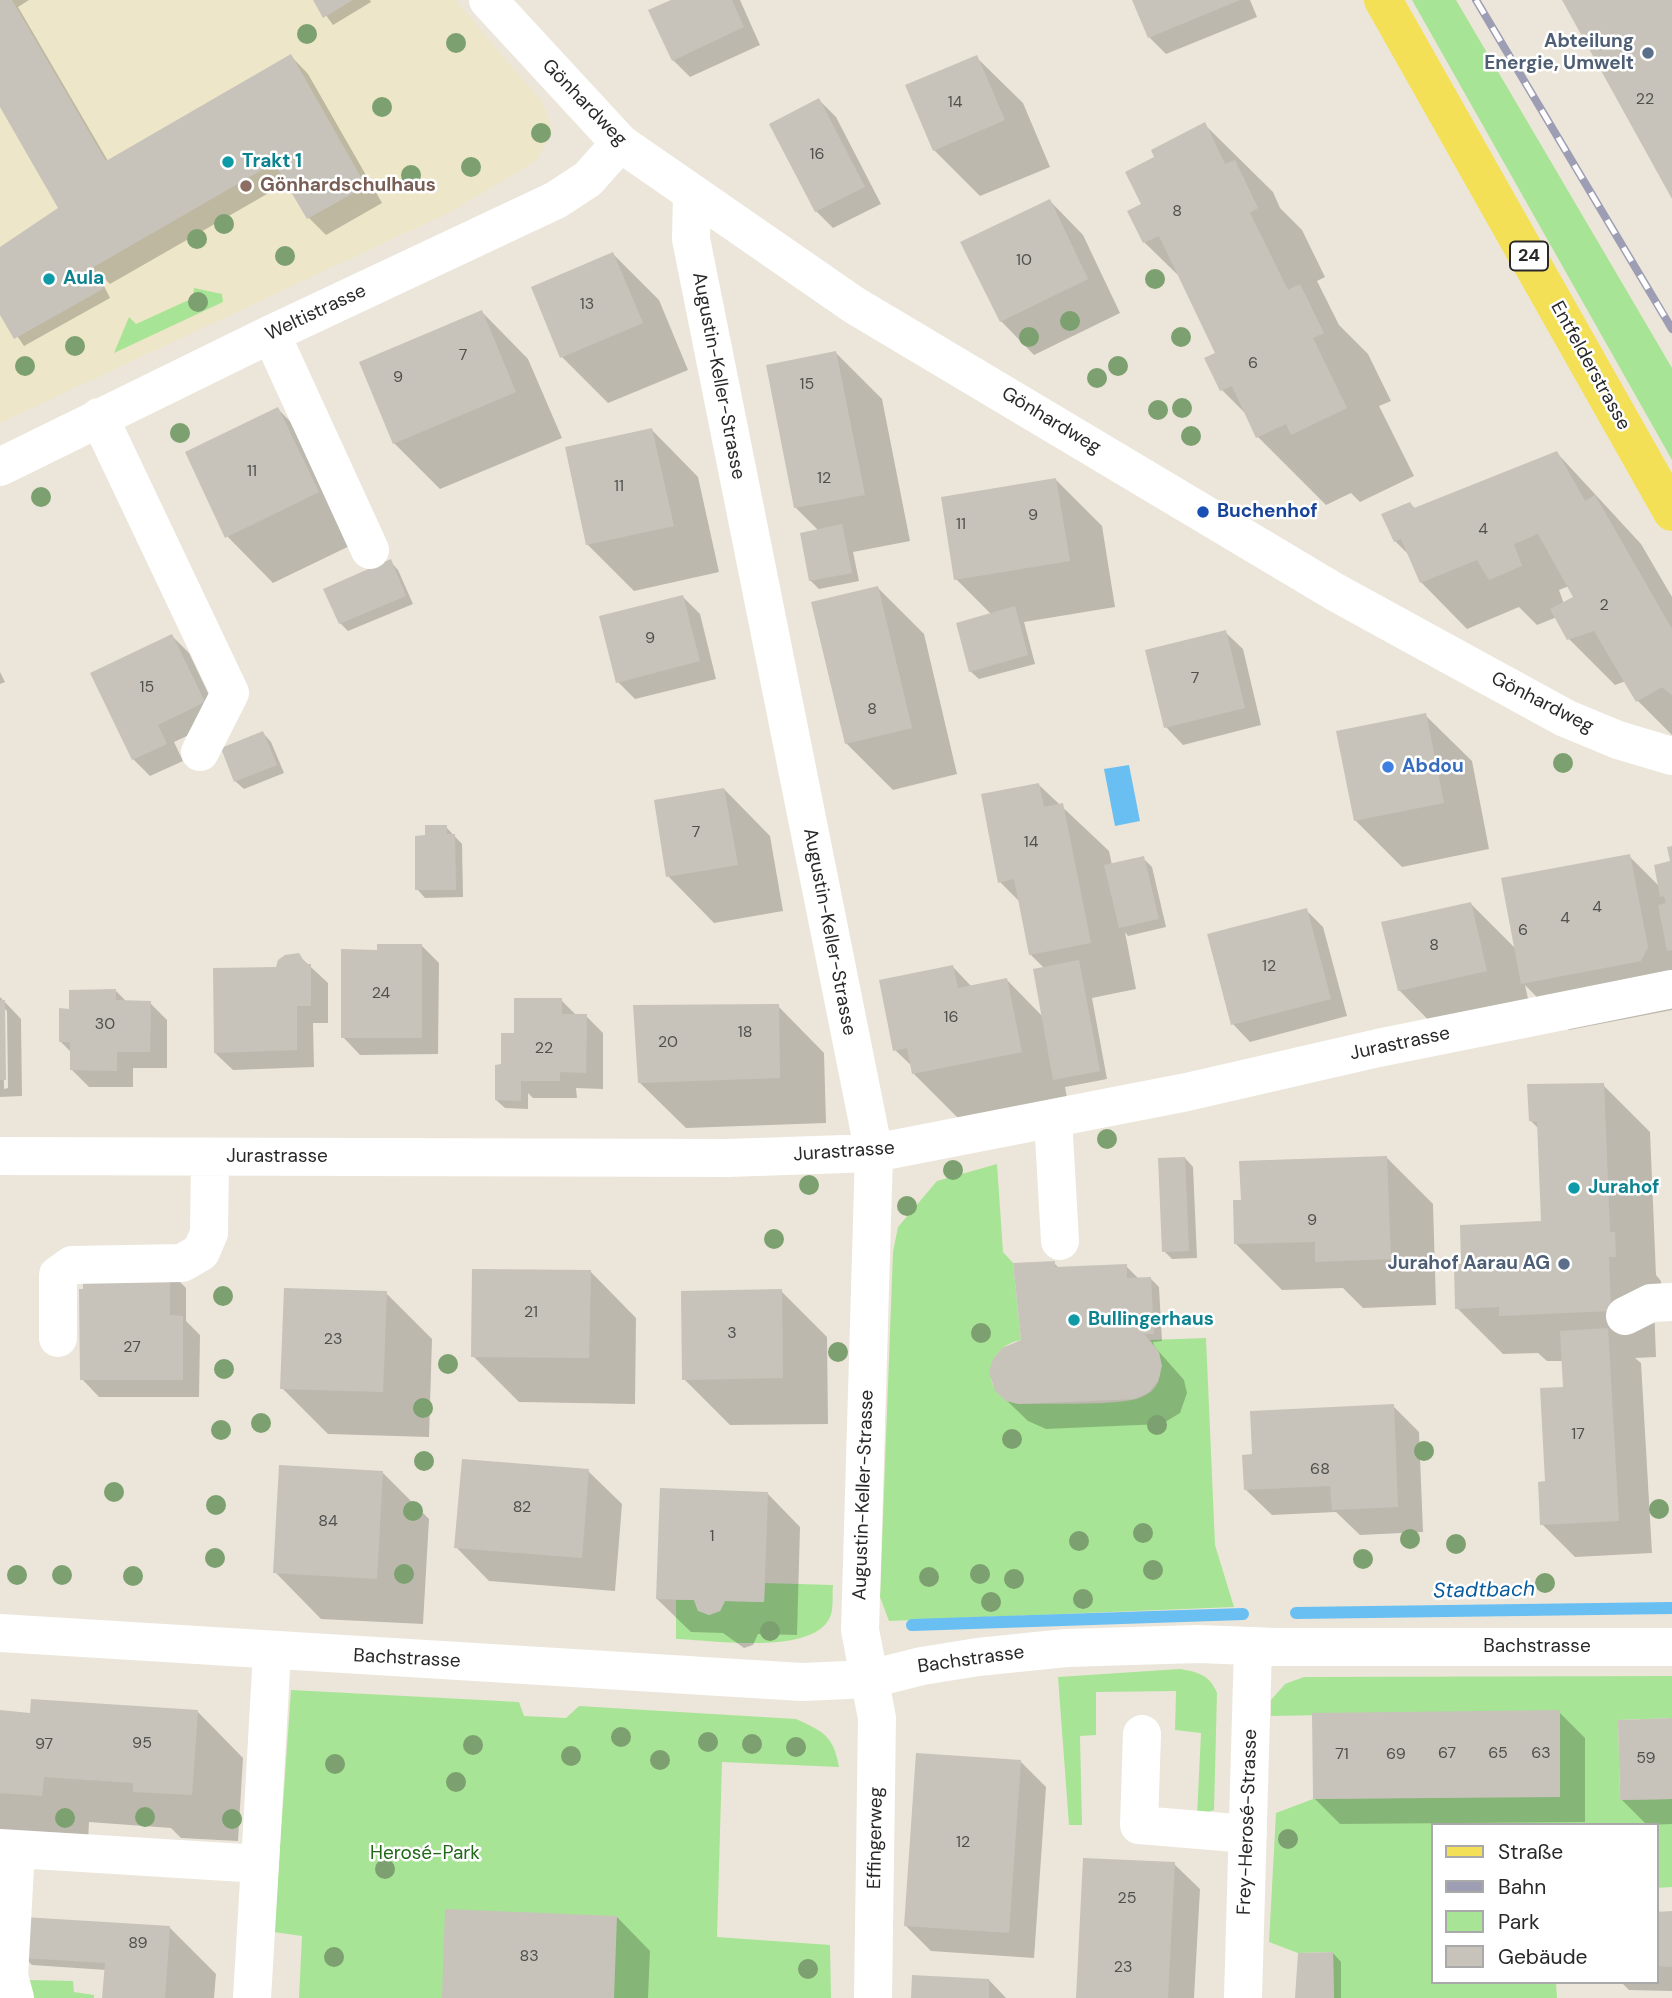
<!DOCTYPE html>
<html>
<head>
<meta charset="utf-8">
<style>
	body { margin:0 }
	#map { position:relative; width:1672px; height:1998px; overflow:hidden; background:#ece6da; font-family:"DM Sans",sans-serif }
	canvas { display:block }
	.legend { position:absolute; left:1431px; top:1823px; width:228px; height:161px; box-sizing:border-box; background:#fff; border:2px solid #a9a9a9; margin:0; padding:9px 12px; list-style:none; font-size:21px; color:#292929 }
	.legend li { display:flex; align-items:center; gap:14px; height:35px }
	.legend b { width:35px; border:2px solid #a9a9a9 }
</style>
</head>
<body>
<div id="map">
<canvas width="1672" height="1998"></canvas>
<ul class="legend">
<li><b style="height:9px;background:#f4e057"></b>Straße</li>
<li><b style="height:9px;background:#9d9eb4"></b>Bahn</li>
<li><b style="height:19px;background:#a8e495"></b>Park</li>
<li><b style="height:19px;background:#c7c3ba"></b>Gebäude</li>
</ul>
</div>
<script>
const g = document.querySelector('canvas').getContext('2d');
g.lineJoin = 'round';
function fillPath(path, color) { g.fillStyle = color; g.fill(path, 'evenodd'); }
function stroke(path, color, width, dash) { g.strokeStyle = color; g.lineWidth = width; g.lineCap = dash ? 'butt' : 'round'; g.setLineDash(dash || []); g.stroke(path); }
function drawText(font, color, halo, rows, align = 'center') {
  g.font = font + ' "DM Sans",sans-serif'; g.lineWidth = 5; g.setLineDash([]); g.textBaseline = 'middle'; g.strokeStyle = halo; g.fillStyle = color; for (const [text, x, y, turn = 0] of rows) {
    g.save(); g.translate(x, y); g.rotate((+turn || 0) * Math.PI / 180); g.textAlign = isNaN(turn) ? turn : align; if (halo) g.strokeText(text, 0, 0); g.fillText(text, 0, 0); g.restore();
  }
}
const education = new Path2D(`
	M0,0H455L543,103L553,131L536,161L450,212L0,423Z`);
const green = new Path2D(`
	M1412,0H1456L1672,368V460Z
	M194,288L222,294L223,302L114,353L129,317L136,324L193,298Z
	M997,1164L1003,1252L1013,1263L1021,1340C982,1347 980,1397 1019,1404C1048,1403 1115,1406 1139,1398C1167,1389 1164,1360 1150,1340L1206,1338L1215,1545L1234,1607L889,1621L880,1597L893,1252L898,1227L937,1181Z
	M765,1583L833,1585C832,1594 834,1609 830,1617C813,1656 712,1640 676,1639V1600H694L698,1610L709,1615L720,1611L725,1601L764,1602Z
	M1180,1669C1198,1672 1210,1675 1217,1693L1214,1810L1197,1816L1201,1733L1175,1730L1176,1691L1096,1692V1735L1080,1736L1082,1825H1069L1058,1677Z
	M1672,1676V1718L1618,1720L1620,1800L1672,1799V1887L1656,1888V1825H1432V1982H1556L1557,1998H1334L1333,1952L1298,1953L1269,1942L1276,1813L1313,1799L1560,1796L1559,1711L1271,1716V1700L1285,1684L1304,1677Z
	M291,1690L519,1702L524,1716L566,1718L579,1706L796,1719C824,1732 833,1735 839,1767L722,1762L717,1937L830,1945L831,1998H299L302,1936L274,1932Z
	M28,1980L73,1981L74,1992L94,1995V1998H28Z`);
const water = new Path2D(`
	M1129,765L1140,821L1115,826L1104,769Z`);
const shadow = new Path2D(`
	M0,0H29L18,7L108,161L291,56L308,74L382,203L326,235L309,218L288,182L110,284L96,270L110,298L24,346L0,311V249L60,209L0,103Z
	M315,0H370L371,2L333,25Z
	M675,0H740L760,45L690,77L673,60Z
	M1134,0H1250L1257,17L1166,54L1149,37Z
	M976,57L1023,103L1050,167L980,196L934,150Z
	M819,100L836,117L881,204L833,228L816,211Z
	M1205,125L1273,192L1280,208L1302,230L1325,277L1317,281L1339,325L1368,354L1391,401L1379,406L1414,476L1360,502L1351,493L1326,505L1258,437L1248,416L1222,390L1218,354L1182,279L1144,242L1143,205L1156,158Z
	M1050,201L1083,235L1120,313L1034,355L1001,321Z
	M613,254L659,300L688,370L608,403L562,357Z
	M482,312L528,359L562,438L440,489L394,443Z
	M836,353L882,399L910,541L853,552L859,581L819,589L810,580L819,531L796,508Z
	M278,409L324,456L364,539L273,583L227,536Z
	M652,430L698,477L719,572L634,591L587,544Z
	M1557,453L1641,544L1672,597V735L1638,701L1626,681L1615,685L1569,639L1557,617L1537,625L1519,607L1467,629L1421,582L1410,556L1395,541L1410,504L1416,509ZM1569,586L1576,597L1564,604L1559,590Z
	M1056,480L1102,526L1115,607L1024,622L1035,664L979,679L970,671L992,615L956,579Z
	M390,561L398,570L413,604L348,631L340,623Z
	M878,588L924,634L957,774L893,790L846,743Z
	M683,597L700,614L716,679L635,699L618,682Z
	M1225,632L1243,649L1261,725L1183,745L1166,727Z
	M172,636L189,653L221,720L174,742L183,761L150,776L133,759Z
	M0,672L5,682L0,684Z
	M1425,715L1472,761L1489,849L1402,867L1355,820Z
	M263,733L271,742L284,773L244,789L235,781Z
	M1039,785L1109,851L1112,865L1143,858L1152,867L1166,927L1128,936L1125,932L1136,989L1092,998L1107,1079L1065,1087L1067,1098L960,1120L914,1074L913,1067L895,1050L953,967L972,987L1007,980L1043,1017L1044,968L1030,954L1020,902L1000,882Z
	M724,789L770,836L783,911L714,923L668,876Z
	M446,827L462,844L463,897L425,898L417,889L427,837Z
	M1629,856L1660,887L1672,863V1010L1569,1030L1525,985L1532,1017L1445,1037L1399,990L1470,903L1516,949Z
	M1306,910L1323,927L1347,1016L1250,1042L1233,1024Z
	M421,945L439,963L438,1054L360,1055L343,1037L379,952Z
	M298,955L328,983V1023H313L314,1067L233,1070L215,1053V970L283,967Z
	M116,991L127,1002L150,1003L167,1020V1068H133V1087H89L71,1069V1052L61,1042L71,1010Z
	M0,997L21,1019L22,1096L0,1097ZM3,1007L7,1011L8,1088L4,1089Z
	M561,1000L577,1016H586L603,1033V1089L576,1088L577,1098H533L528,1093V1109L505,1108L496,1100L516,1034Z
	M778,1006L824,1053L826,1123L686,1128L639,1082Z
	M1603,1085L1650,1132L1656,1275L1661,1281V1303H1654L1656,1357L1635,1358L1641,1363L1652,1553L1575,1557L1542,1524L1565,1388L1563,1361H1547L1538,1353L1503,1354L1457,1308L1463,1265L1543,1223L1539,1129L1531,1121Z
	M1386,1157L1433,1204L1436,1305L1363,1308L1343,1288L1282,1290L1236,1244L1243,1202Z
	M1185,1158L1193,1167L1197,1258L1172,1259L1164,1251Z
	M1054,1263L1060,1269L1126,1266L1139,1279H1151L1159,1287L1162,1341L1153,1342L1154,1346L1184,1380L1187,1393L1180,1413L1162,1424L1046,1429L1028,1421L1001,1395Z
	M169,1271L186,1288V1321L200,1335L199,1397H99L82,1379L85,1290Z
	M590,1271L636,1318L635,1404L519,1402L473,1356Z
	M781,1291L827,1337L828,1424L730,1425L684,1379Z
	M386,1293L432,1339L429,1437L328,1434L282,1388Z
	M1393,1406L1419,1432L1423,1532L1360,1535L1336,1512L1272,1515L1246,1490Z
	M588,1471L622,1504L615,1591L489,1581L456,1547Z
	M383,1473L429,1519L423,1624L321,1619L275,1572Z
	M767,1493L800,1527L797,1635L758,1634L753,1645L744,1648L723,1633L691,1632L657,1599Z
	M197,1711L243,1758L238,1841L181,1838L171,1828L89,1822L88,1842L0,1836V1713L32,1715Z
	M1559,1712L1585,1738V1822L1340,1824L1314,1798Z
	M1672,1720V1824L1647,1825L1621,1799Z
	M1021,1762L1046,1787L1034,1958L931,1951L906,1926Z
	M1174,1864L1200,1889L1194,1998H1077Z
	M1656,1908L1661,1913H1672V1991L1629,1990L1621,1982H1656Z
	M617,1917L650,1951L648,1998H444Z
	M169,1927L216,1974L214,1998H104L106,1970L32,1965L24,1957Z
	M1333,1953L1341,1962V1998H1296Z
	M989,1980L1006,1998H913Z`);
const stream = new Path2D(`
	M1296,1613L1672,1608
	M912,1625L1243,1614`);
const building = new Path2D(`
	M0,0H12L106,161L291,54L366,186L307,219L274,163L92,268L103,289L14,339L0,315V247L58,208L0,107Z
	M313,0H353L323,18Z
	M671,0H732L744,27L672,61L648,10Z
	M1132,0H1240L1148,38Z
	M1562,0H1672V199Z
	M977,55L1005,120L933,151L905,85Z
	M819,98L865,187L815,212L769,124Z
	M1205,122L1225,164L1235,160L1258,208L1250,213L1288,290L1300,284L1324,333L1313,338L1347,408L1291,435L1286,424L1256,438L1232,386L1220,391L1204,358L1215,353L1159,236L1143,243L1127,211L1141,204L1125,172L1154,157L1151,150Z
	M1050,199L1088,279L1000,322L960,242Z
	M613,252L643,323L560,358L531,287Z
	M482,310L516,392L393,444L359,362Z
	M836,351L865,495L794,508L766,365Z
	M278,407L319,492L225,538L185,452Z
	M652,428L674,526L586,545L565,447Z
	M1557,451L1585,501L1595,495L1672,629V695L1662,687L1636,702L1594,631L1567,640L1550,609L1573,597L1538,534L1514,544L1522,566L1489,580L1477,560L1420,583L1401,539L1394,542L1381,514L1410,502L1414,508Z
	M1056,478L1070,561L954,580L941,497Z
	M842,524L852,573L809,581L800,533Z
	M391,559L406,596L339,624L323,589Z
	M878,586L912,728L845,744L811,602Z
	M683,595L700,661L616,683L599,616Z
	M1015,606L1028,655L969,672L956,623Z
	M1226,630L1245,708L1164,728L1145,650Z
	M172,634L205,702L158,725L167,744L132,760L90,673Z
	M1426,713L1444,803L1354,821L1336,731Z
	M263,731L277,765L234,782L221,748Z
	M1039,783L1044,807L1063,803L1091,943L1029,955L1014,879L998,883L981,794Z
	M724,788L738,865L666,877L654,800Z
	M425,825H447V834H455L456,890H415V836L425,835Z
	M1672,846V950L1667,951L1658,905L1666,903L1664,896L1660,897L1654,865L1670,861L1667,847Z
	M1630,854L1648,947L1641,961L1521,984L1501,878Z
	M1144,856L1159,919L1119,928L1104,865Z
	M1471,902L1487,971L1398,991L1381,922Z
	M1307,908L1331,999L1231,1025L1207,934Z
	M377,944H422V1038H341V949L377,950Z
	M299,953L306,964H311V1006H297V1050L214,1053L213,968L276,967L278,960L285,955Z
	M1079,960L1100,1071L1053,1080L1033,969Z
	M953,965L958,988L1007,978L1022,1052L912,1074L907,1048L893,1051L879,980Z
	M116,989V1000L151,1001L150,1052H117V1071L70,1070V1042H59V1008L69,1009V990Z
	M514,998H562V1014H587L586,1073L560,1072V1081H521V1101L495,1100V1065L501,1064V1033H514Z
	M0,1000H5L6,1080H0Z
	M779,1004L780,1078L638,1083L633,1005Z
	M1604,1083L1610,1232H1615L1616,1257H1609L1611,1311L1499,1316V1307L1455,1309L1454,1264H1461L1460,1225L1541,1221L1537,1122L1529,1121L1527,1084Z
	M1387,1156L1391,1259L1315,1262V1242L1234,1244L1233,1200H1241L1239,1161Z
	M1185,1157L1189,1251L1162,1252L1158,1158Z
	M1055,1261V1267L1127,1264V1278L1151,1277L1154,1334H1144L1159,1352L1162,1366L1158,1381L1149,1392L1135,1399L1019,1404L1006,1401L995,1391L989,1372L993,1359L1002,1348L1021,1340L1013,1263Z
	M170,1269V1315L183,1316V1380H80L79,1289H83V1274Z
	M472,1269L591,1270L589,1358L471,1357Z
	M284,1288L387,1291L383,1392L280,1389Z
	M782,1289L783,1378L682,1380L681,1291Z
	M1608,1328L1619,1521L1540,1525L1538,1482L1545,1481L1540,1388L1563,1387L1560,1331Z
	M1394,1404L1398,1507L1332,1510L1330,1486L1244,1490L1242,1455L1252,1454L1250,1411Z
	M462,1459L589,1469L582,1558L454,1548Z
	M279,1465L383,1471L377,1579L273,1573Z
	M660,1488L768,1492L764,1602L725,1601L720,1611L709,1615L698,1611L694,1600L656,1599Z
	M31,1699L198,1710L192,1795L133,1792V1783L44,1777L42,1796L0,1793V1710L30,1713Z
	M1560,1710V1797L1313,1799L1312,1713Z
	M1672,1718V1799L1620,1800L1618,1720Z
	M916,1753L1021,1760L1009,1933L904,1926Z
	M1083,1858L1175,1862L1168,1998H1076Z
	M445,1909L617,1916L614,1998H442Z
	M1672,1911V1967L1656,1966V1912Z
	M24,1917L170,1926L165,1998H102L105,1963L22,1958Z
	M1333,1952L1334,1998H1295L1298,1953Z
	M912,1975L989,1979V1998H911Z`);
const minor = new Path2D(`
	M488,0L620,143L854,305L1335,592L1417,637L1565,718L1618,740L1672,756
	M692,193L691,239L874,1153L860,1630L877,1718L873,1998
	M271,334L370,550
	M99,417L230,693L200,752
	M0,467L271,334L556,200L588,179L620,143
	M1053,1118L1060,1241
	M0,1156L728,1158L874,1153L1187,1092L1378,1048L1672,989
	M1625,1316L1651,1303L1672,1302
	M58,1338V1275L72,1265L182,1263L201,1252L209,1233L210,1157
	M0,1633L802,1682L870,1679L922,1666L978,1657L1066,1648L1198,1644L1277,1647H1672
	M1142,1734L1139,1825L1248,1834
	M0,1848L260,1864L272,1652
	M15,1998L9,1976L16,1849
	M252,1998L260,1864
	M1243,1998L1253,1646`);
const major = new Path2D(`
	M1383,0L1672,512`);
const rail = new Path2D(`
	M1476,0L1672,329`);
const trees = [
	[307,34],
	[456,43],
	[382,107],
	[541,133],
	[471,167],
	[411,175],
	[224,224],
	[197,239],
	[285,256],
	[1155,279],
	[198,302],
	[1070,321],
	[1029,337],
	[1181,337],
	[75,346],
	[25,366],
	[1118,366],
	[1097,378],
	[1182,408],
	[1158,410],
	[180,433],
	[1191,436],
	[41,497],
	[1563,763],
	[1107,1139],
	[953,1170],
	[809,1185],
	[907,1206],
	[774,1239],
	[223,1296],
	[981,1333],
	[838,1352],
	[448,1364],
	[224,1369],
	[423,1408],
	[261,1423],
	[1157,1425],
	[221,1430],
	[1012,1439],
	[1424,1451],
	[424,1461],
	[114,1492],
	[216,1505],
	[1659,1509],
	[413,1511],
	[1143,1533],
	[1410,1539],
	[1079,1541],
	[1456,1544],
	[215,1558],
	[1363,1559],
	[1153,1570],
	[404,1574],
	[980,1574],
	[17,1575],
	[62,1575],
	[133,1576],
	[929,1577],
	[1014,1579],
	[1545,1583],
	[1083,1599],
	[991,1602],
	[770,1631],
	[621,1737],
	[708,1742],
	[752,1744],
	[473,1745],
	[796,1747],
	[571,1756],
	[660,1760],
	[335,1764],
	[456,1782],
	[145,1817],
	[65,1818],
	[232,1819],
	[1288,1839],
	[385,1869],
	[334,1957],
	[808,1969]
];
const markers = [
	[1648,53,7,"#5c6f8a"],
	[228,162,7,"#0f9aa8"],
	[246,186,7,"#8d6e63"],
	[49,279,7,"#0f9aa8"],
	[1203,512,7,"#1a4fb4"],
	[1388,767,7,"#3f7fe0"],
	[1574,1188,7,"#0f9aa8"],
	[1564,1264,7,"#5c6f8a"],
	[1074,1320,7,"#0f9aa8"]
];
const numberNames = [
	["22",1645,100],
	["14",955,103],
	["16",817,155],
	["8",1177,212],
	["10",1024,261],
	["13",587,305],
	["7",463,356],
	["6",1253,364],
	["9",398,378],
	["15",807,385],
	["11",252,472],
	["12",824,479],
	["11",619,487],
	["9",1033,516],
	["11",961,525],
	["4",1483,530],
	["2",1604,606],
	["9",650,639],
	["7",1195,679],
	["15",147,688],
	["8",872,710],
	["7",696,833],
	["14",1031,843],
	["4",1597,908],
	["4",1565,919],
	["6",1523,931],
	["8",1434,946],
	["12",1269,967],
	["24",381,994],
	["16",951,1018],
	["30",105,1025],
	["18",745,1033],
	["20",668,1043],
	["22",544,1049],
	["9",1312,1221],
	["21",531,1313],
	["3",732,1334],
	["23",333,1340],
	["27",132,1348],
	["17",1578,1435],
	["68",1320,1470],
	["82",522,1508],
	["84",328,1522],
	["1",712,1537],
	["95",142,1744],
	["97",44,1745],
	["67",1447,1754],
	["65",1498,1754],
	["63",1541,1754],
	["71",1342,1755],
	["69",1396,1755],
	["59",1646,1759],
	["12",963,1843],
	["25",1127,1899],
	["89",138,1944],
	["83",529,1957],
	["23",1123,1968]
];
const shields = [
	[1529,256,38]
];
const shieldNames = [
	["24",1529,256]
];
const serviceNames = [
	["Abteilung",1634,42],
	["Energie, Umwelt",1634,64],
	["Jurahof Aarau AG",1550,1264]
];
const streetNames = [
	["Gönhardweg",584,103,46],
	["Weltistrasse",316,313,-25],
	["Entfelderstrasse",1590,366,61],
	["Augustin-Keller-Strasse",718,376,79],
	["Gönhardweg",1051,421,31],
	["Gönhardweg",1542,703,27],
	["Augustin-Keller-Strasse",829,932,79],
	["Jurastrasse",1400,1044,-12],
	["Jurastrasse",844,1152,-4],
	["Jurastrasse",277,1157],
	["Augustin-Keller-Strasse",864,1495,-88],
	["Bachstrasse",1537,1647],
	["Bachstrasse",407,1659,3],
	["Bachstrasse",971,1660,-8],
	["Frey-Herosé-Strasse",1248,1822,-88],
	["Effingerweg",876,1838,-89]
];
const cultureNames = [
	["Trakt 1",242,162],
	["Aula",63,279],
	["Jurahof",1588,1188],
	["Bullingerhaus",1088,1320]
];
const educationNames = [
	["Gönhardschulhaus",260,186]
];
const transitNames = [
	["Buchenhof",1217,512]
];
const shopNames = [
	["Abdou",1402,767]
];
const parkNames = [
	["Herosé-Park",425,1854]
];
const waterNames = [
	["Stadtbach",1484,1591,-1]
];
fillPath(education, '#eee6c9');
fillPath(green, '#a8e495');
fillPath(water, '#69bff2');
fillPath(shadow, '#0003');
stroke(stream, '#69bff2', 12);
fillPath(building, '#c7c3ba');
stroke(minor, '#fff', 38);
stroke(major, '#f4e057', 38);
stroke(rail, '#9d9eb4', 8);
stroke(rail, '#fff', 5, [16]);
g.fillStyle = '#7ca06f';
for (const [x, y] of trees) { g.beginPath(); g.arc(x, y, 10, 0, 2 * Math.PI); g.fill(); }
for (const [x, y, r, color] of markers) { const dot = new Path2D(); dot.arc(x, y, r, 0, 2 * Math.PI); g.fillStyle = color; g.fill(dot); stroke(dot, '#fff', 2.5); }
drawText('16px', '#50504d', null, numberNames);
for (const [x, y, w] of shields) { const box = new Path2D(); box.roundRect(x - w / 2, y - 14.5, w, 29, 5); g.fillStyle = '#fff'; g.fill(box); stroke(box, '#292929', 2); }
drawText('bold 18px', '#292929', null, shieldNames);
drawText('bold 19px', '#4e5e75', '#fff', serviceNames, 'right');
drawText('19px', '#292929', '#fff', streetNames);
drawText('bold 19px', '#0d838f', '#fff', cultureNames, 'left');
drawText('bold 19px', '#785e54', '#fff', educationNames, 'left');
drawText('bold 19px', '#164399', '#fff', transitNames, 'left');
drawText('bold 19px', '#366cbe', '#fff', shopNames, 'left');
drawText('19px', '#206718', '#fff', parkNames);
drawText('italic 21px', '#0a5b9c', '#fff', waterNames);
</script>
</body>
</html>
